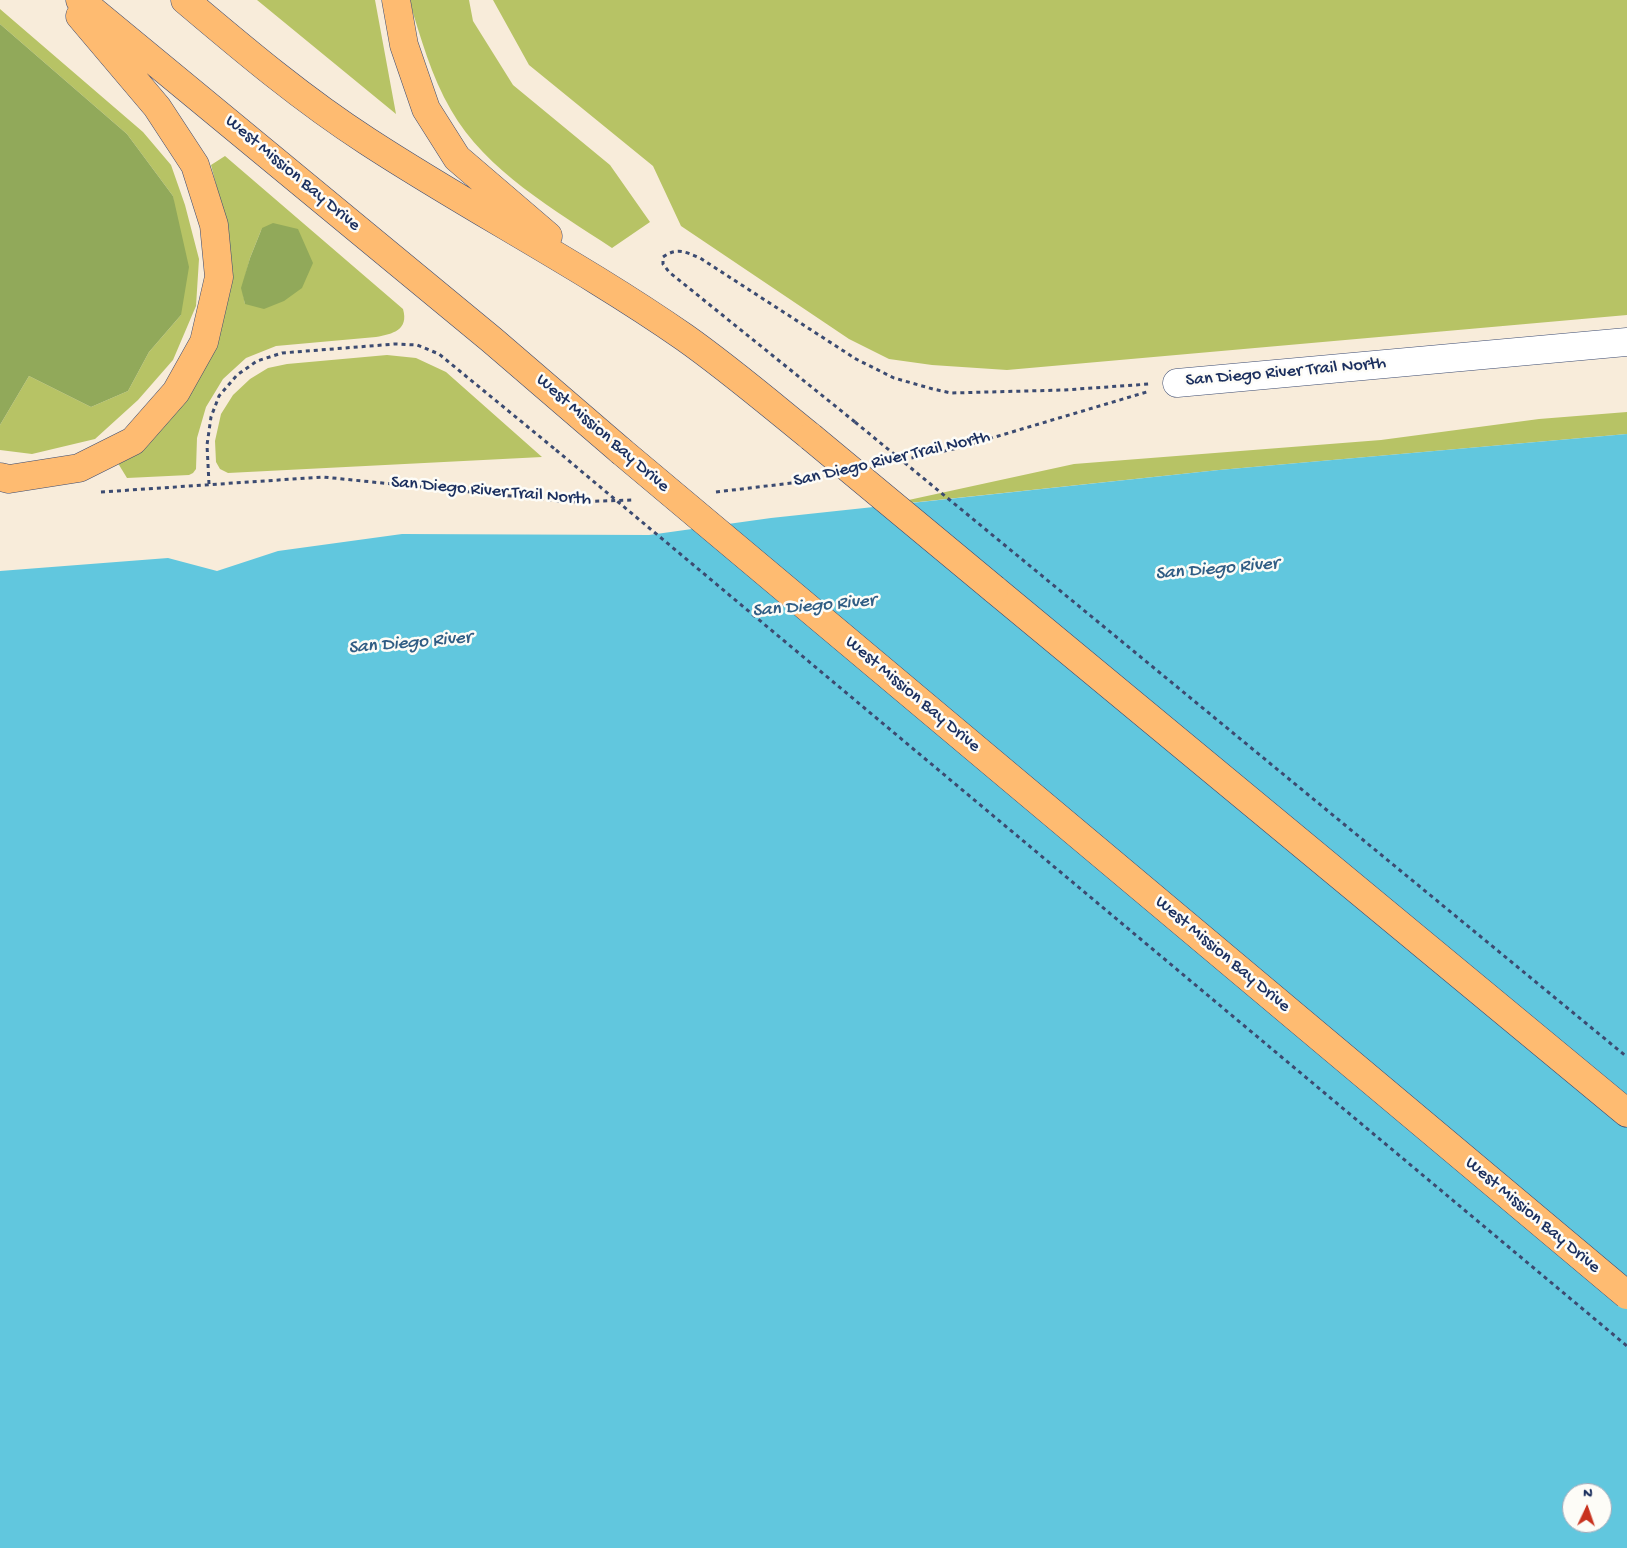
<!DOCTYPE html>
<html>
<head>
<meta charset="utf-8">
<style>
	body { margin:0 }
	#map { position:relative; width:1627px; height:1548px; overflow:hidden; background:#f8ecda; font-family:"Gochi Hand",sans-serif }
	canvas { display:block }
	.north { position:absolute; left:1562px; top:1483px; width:50px; height:50px; box-sizing:border-box; background:#fdfcf7; border:1px solid #a3aaba; border-radius:50%; rotate:3deg; font-size:14px; font-weight:700; line-height:20px; text-align:center; color:#1b2f5e }
	.north::after { content:''; display:block; margin:auto; width:18px; height:22px; background:#c8321e; clip-path:polygon(50% 0,100% 100%,50% 72%,0 100%) }
</style>
</head>
<body>
<div id="map">
<canvas width="1627" height="1548"></canvas>
<div class="north">N</div>
</div>
<script>
const g = document.querySelector('canvas').getContext('2d');
g.lineJoin = 'round';
function fillPath(path, color) { g.fillStyle = color; g.fill(path, 'evenodd'); }
function stroke(path, color, width, dash) { g.strokeStyle = color; g.lineWidth = width; g.lineCap = dash ? 'butt' : 'round'; g.setLineDash(dash || []); g.stroke(path); }
function drawText(font, color, halo, rows, align = 'center') {
  g.font = font + ' "Gochi Hand",sans-serif'; g.lineWidth = 5; g.setLineDash([]); g.textBaseline = 'middle'; g.strokeStyle = halo; g.fillStyle = color; for (const [text, x, y, turn = 0] of rows) {
    g.save(); g.translate(x, y); g.rotate((+turn || 0) * Math.PI / 180); g.textAlign = isNaN(turn) ? turn : align; if (halo) g.strokeText(text, 0, 0); g.fillText(text, 0, 0); g.restore();
  }
}
const green = new Path2D(`
	M257,0H375L396,114Z
	M409,0H469L473,21L513,85L610,165L650,222L612,248C555,210 486,171 451,110C431,76 421,38 409,0Z
	M493,0H1627V315L1007,370L932,365L889,359L849,339L681,226L653,166L529,65Z
	M0,9L143,132L171,165L185,205L199,259L196,306L173,360L138,400L95,439L32,454L0,450V425L29,376L91,407L128,391L149,352L181,315L173,196L127,134L0,24Z
	M225,156L403,309C409,330 393,334 376,337L276,346L246,358L223,379L206,407L197,438L196,469L193,473L189,475L127,478L116,460L186,395L225,219L211,165ZM262,228L245,304L242,288L250,258Z
	M387,355L416,358L446,372L542,457L228,473L220,469L216,462L215,441L221,414L233,395L250,379L268,368L287,364Z
	M1627,412V434L1219,470L881,506L1074,464L1381,440L1539,419Z`);
const forest = new Path2D(`
	M0,24L127,134L173,196L189,267L181,315L149,352L128,391L91,407L29,376L0,425Z
	M273,223L298,229L313,263L302,288L284,301L264,309L245,304L241,288L250,258L262,228Z`);
const water = new Path2D(`
	M1627,434V1548H0V571L168,558L217,571L278,551L402,534L649,535L771,518L1219,470ZM1572,1493H1602V1523H1572Z`);
const path = new Path2D(`
	M855,422L669,272L663,264V257C677,247 686,252 700,258L856,359L894,378L933,389L951,393L1064,390L1149,384
	M888,463L958,448L1150,391
	M209,484L207,445L211,417L219,396L237,375L257,361L282,353L395,344L417,345L439,354L556,450
	M101,492L323,477L570,502L633,500
	M716,492L817,480`);
const street = new Path2D(`
	M1177,383L1627,342`);
const primary = new Path2D(`
	M80,0L492,340L621,451
	M185,0C243,49 302,99 367,141C471,209 582,266 684,337C728,368 769,403 811,437
	M396,0L404,45L426,109L457,158L548,236
	M0,477L9,479L79,468L133,441L176,392L204,342L219,277L214,225L195,165L157,107L80,16
	M994,589L1627,1113`);
const pathBridge = new Path2D(`
	M855,422L1627,1057
	M556,450L1627,1346`);
const primaryBridge = new Path2D(`
	M811,437L994,589
	M621,451L1627,1295`);
const streetNames = [
	["West Mission Bay Drive",292,174,40],
	["San Diego River Trail North",1286,373,-5],
	["West Mission Bay Drive",602,434,41],
	["San Diego River Trail North",892,460,-13],
	["San Diego River Trail North",491,492,5],
	["West Mission Bay Drive",912,695,40],
	["West Mission Bay Drive",1222,955,40],
	["West Mission Bay Drive",1532,1216,40]
];
const waterNames = [
	["San Diego River",1217,570,-5],
	["San Diego River",814,607,-5],
	["San Diego River",410,644,-5]
];
fillPath(green, '#b7c365');
fillPath(forest, '#91a95a');
fillPath(water, '#61c7de');
stroke(street, '#3c4b71', 29);
stroke(primary, '#3c4b71', 29);
stroke(path, '#3c4b71', 3, [4, 4]);
stroke(street, '#fff', 28);
stroke(primary, '#febb71', 28);
stroke(primaryBridge, '#3c4b71', 29, []);
stroke(pathBridge, '#3c4b71', 3, [4, 4]);
stroke(primaryBridge, '#febb71', 28);
drawText('18px', '#1b2f5e', '#fdfcf7', streetNames);
drawText('italic 19px', '#305d84', '#fdfcf7', waterNames);
</script>
</body>
</html>
